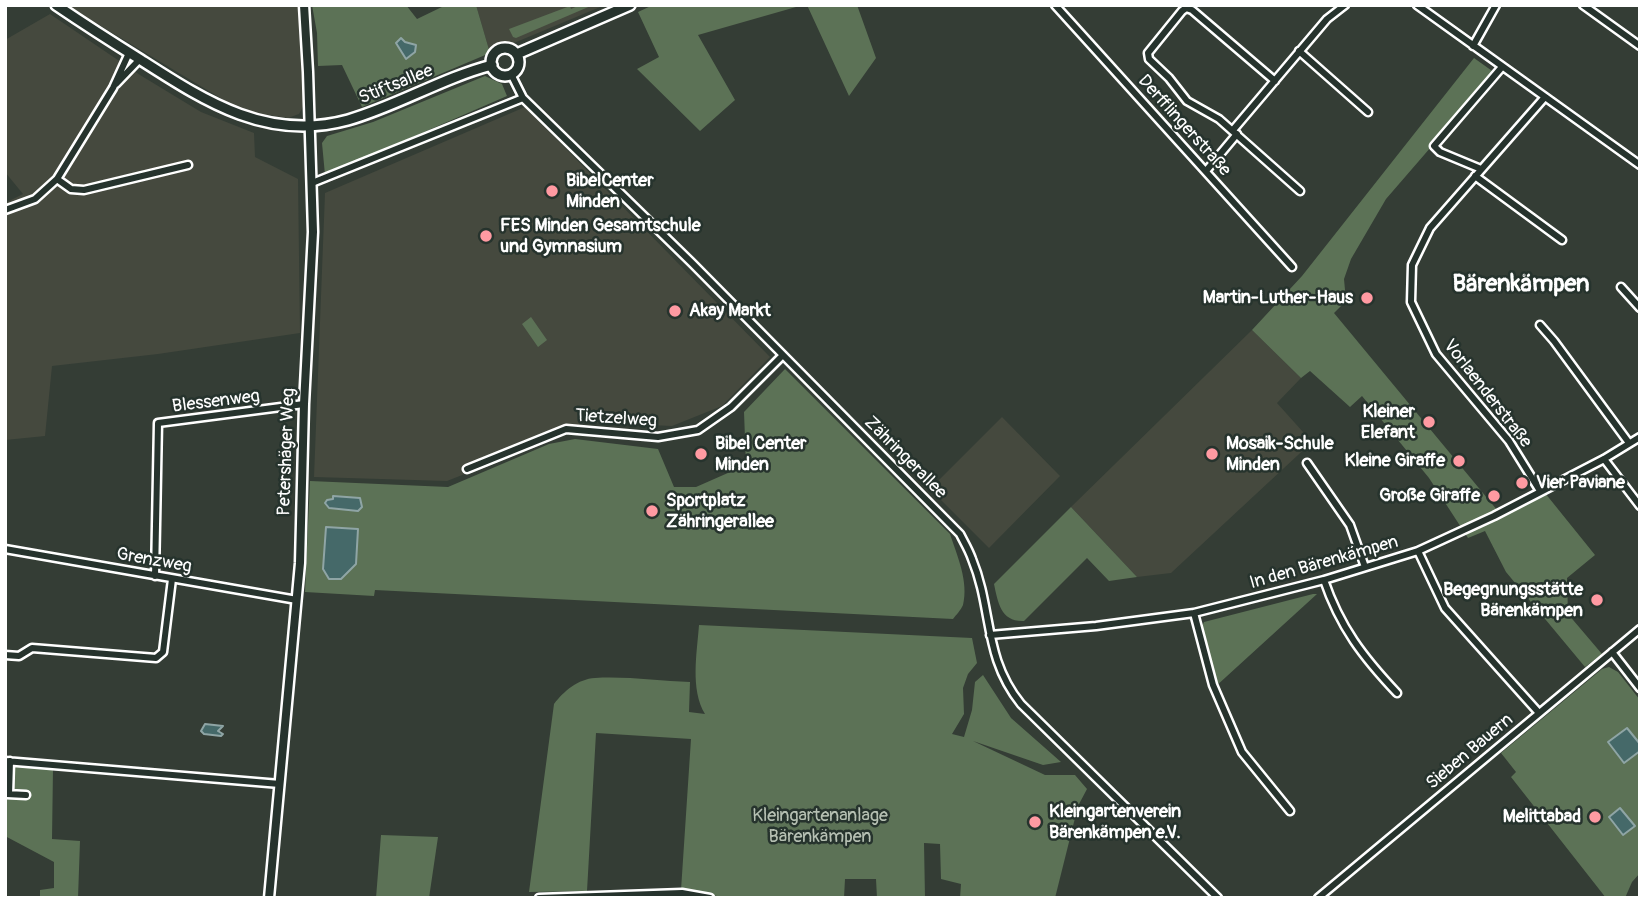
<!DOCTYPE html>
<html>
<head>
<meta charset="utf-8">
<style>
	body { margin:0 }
	#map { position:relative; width:1645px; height:903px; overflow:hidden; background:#343d35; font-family:Pangolin,sans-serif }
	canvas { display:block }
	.frame { position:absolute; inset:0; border:7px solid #fff; pointer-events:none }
</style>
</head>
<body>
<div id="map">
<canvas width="1645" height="903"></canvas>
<div class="frame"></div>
</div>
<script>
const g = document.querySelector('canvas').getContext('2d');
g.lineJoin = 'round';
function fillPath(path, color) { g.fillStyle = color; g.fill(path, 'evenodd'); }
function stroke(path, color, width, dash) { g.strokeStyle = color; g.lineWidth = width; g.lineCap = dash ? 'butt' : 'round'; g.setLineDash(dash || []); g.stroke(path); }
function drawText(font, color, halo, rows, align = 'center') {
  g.font = font + ' Pangolin,sans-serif'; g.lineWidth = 5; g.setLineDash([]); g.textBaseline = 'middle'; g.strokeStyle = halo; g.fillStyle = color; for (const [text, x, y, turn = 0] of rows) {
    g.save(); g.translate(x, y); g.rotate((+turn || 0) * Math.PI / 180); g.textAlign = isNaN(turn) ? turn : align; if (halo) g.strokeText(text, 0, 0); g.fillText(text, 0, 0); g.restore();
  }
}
const built = new Path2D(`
	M66,5H300L305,103L299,114L288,118L242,111Z
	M476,5H605L490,53Z
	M50,14L140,75L201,112L254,133L255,157L298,179L300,333L158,354L52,366L45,436L5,440V203L23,194L5,172V40Z
	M525,107L770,357L722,406L672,426L583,422L561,436L447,481L314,477L325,193Z
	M1252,330L1301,378L1277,403L1312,442L1171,573L1137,577L1071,507Z
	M1002,417L1060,476L989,548L930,489Z`);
const green = new Path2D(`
	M312,5H406L417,19L446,5H476L490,53L362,107L342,65L318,66L317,33Z
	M580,5H593L516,38L513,37L509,29L570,6L571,9Z
	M653,5H803L698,35L735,100L700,131L637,69L659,57L638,12Z
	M807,5H857L876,58L849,96Z
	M1474,58L1495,73L1386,199L1351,259L1344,279L1346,301L1334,313L1502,516L1545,493L1595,555L1567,578L1568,614L1602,654L1585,667L1506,572L1485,531L1468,538L1429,478L1362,396L1350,407L1310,371L1301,378L1252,330L1302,276Z
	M485,76L502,84L507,96L325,175L322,143L327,136L373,122Z
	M531,317L547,340L538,347L522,324Z
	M785,369L950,534C957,555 969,582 963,605C961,610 956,615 953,619L375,590L374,596L305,592L310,481L448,487L549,444L575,439L658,449L674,487H696L746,465L744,412Z
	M1071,507L1137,577L1109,581L1087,558L1024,621C1001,622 998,603 994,584Z
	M1313,594H1317L1215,687L1201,629L1204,622Z
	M699,625L972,638L977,663L968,674L963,688L964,714L952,734L964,737L972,710L975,682L983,675L1011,718L1061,762L1043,765L973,741L1045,775H1075L1087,789L1078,806L1055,898H960L961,884L941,879L940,844L924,843L925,898H877L876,879H845L844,898H729L681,890L691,739L596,733L587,891L529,892L554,704C564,691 578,679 595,678C625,676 660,681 690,682L689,712L705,714C690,689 697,653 699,625Z
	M1609,667L1618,672L1640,700V873L1632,882L1625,898H1606L1511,777L1516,772L1501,753L1602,669Z
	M5,765L53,769L52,839L80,841L78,898H40V890L54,888V862L5,836Z
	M381,835L438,837L429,898H376Z`);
const water = new Path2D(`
	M401,38L405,42L416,45L415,52L406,59L396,43Z
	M333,496L360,498L362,507L358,511L329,508L325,503L327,500L333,499Z
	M326,527L358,529L356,564L341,579H329L323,569Z
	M205,724L223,726L218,731L223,734L221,736L204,734L201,731Z
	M1627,728L1640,744V751L1624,763L1608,742Z
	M1620,808L1635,826L1623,835L1609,817Z`);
const minor = new Path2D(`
	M1055,5L1292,267
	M1417,5L1640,165
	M1583,5L1640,46
	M1473,46L1496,5
	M1299,51L1368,112
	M511,74L523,98L692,263L960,534C964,542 969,550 972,559C993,610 983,657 1021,704L1218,898
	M1275,81L1192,10L1186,8L1182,11L1148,53L1149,59L1169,78L1187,101L1219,119L1300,191
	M116,84L140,59
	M1233,130L1327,19L1345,5
	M1481,169L1440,152L1434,146L1502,67
	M1206,171L1237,134
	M1475,176L1562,240
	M57,179L71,189L84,190L188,165
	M312,183L523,98
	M5,210L35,199L57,179L113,88L129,53
	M1621,287L1640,308
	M1540,325L1554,341L1629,443
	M1604,459L1640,506
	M1307,463L1350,525L1365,567
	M467,469L566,429L658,437L698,430L731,407L783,355
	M1540,491L1509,441L1436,354L1411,302L1412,265L1430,228L1545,97
	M5,549L297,600
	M1418,551L1445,608L1539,713
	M155,576L158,423L304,404
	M1324,580C1340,627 1363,657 1397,693
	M1194,613L1213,685L1242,752L1290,811
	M990,635L1096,626L1194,613L1324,580L1418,551L1494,516L1604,459L1640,437
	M1612,652L1640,688
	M5,655L19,656L32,648L156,658L163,652L172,579
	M5,761L280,784
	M7,794L26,795
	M9,794L10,761
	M539,898L682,893L710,898
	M1318,898L1640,629`);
const tertiary = new Path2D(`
	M269,898L300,563L304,404L313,232L308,72L304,5`);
const secondary = new Path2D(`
	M56,5C84,24 112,42 141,60C205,101 267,142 348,120C397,106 442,78 492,65
	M491 62a14 14 0 1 1 28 0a14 14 0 1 1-28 0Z
	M517,54L630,5`);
const markers = [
	[552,191,7,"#ff9aa2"],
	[486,236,7,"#ff9aa2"],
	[1367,298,7,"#ff9aa2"],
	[675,311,7,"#ff9aa2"],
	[1429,422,7,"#ff9aa2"],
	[701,454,7,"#ff9aa2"],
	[1212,454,7,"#ff9aa2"],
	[1459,461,7,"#ff9aa2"],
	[1522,483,7,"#ff9aa2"],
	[1494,496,7,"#ff9aa2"],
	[652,511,7,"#ff9aa2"],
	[1597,600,7,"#ff9aa2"],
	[1595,817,7,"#ff9aa2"],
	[1035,822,7,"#ff9aa2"]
];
const streetNames = [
	["Stiftsallee",396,85,-22],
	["Derfflingerstraße",1184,126,48],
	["Vorlaenderstraße",1487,394,52],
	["Blessenweg",216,402,-7],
	["Tietzelweg",616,419,4],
	["Petershäger Weg",287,452,-88],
	["Zähringerallee",905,458,45],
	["Grenzweg",154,561,10],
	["In den Bärenkämpen",1324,563,-16],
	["Sieben Bauern",1470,752,-40]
];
const poiNames = [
	["BibelCenter",566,181],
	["Minden",566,202],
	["FES Minden Gesamtschule",500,226],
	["und Gymnasium",500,247],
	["Martin-Luther-Haus",1353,298,"right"],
	["Akay Markt",689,311],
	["Kleiner",1415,412,"right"],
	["Elefant",1415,433,"right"],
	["Bibel Center",715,444],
	["Minden",715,465],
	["Mosaik-Schule",1226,444],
	["Minden",1226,465],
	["Kleine Giraffe",1445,461,"right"],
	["Vier Paviane",1536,483],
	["Große Giraffe",1480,496,"right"],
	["Sportplatz",666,501],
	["Zähringerallee",666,522],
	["Begegnungsstätte",1583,590,"right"],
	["Bärenkämpen",1583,611,"right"],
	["Kleingartenverein",1049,812],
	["Bärenkämpen e.V.",1049,833],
	["Melittabad",1581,817,"right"]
];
const parkNames = [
	["Kleingartenanlage",820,816],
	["Bärenkämpen",820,837]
];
const districtNames = [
	["Bärenkämpen",1521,285]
];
fillPath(built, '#45493e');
fillPath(green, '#5c7256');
fillPath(water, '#456969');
stroke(water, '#8fa5a5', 2);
stroke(minor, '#fff', 11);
stroke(tertiary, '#fff', 13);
stroke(secondary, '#fff', 14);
stroke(minor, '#26332d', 6);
stroke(tertiary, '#26332d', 8);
stroke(secondary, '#26332d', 9);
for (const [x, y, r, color] of markers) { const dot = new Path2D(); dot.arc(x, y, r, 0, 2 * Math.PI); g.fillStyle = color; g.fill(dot); stroke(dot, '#26332d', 2.5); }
drawText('18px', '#fff', '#26332d', streetNames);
drawText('bold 18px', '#fff', '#26332d', poiNames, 'left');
drawText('18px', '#b6c0b3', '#26332d', parkNames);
drawText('bold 24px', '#fff', '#26332d', districtNames);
</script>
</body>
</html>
